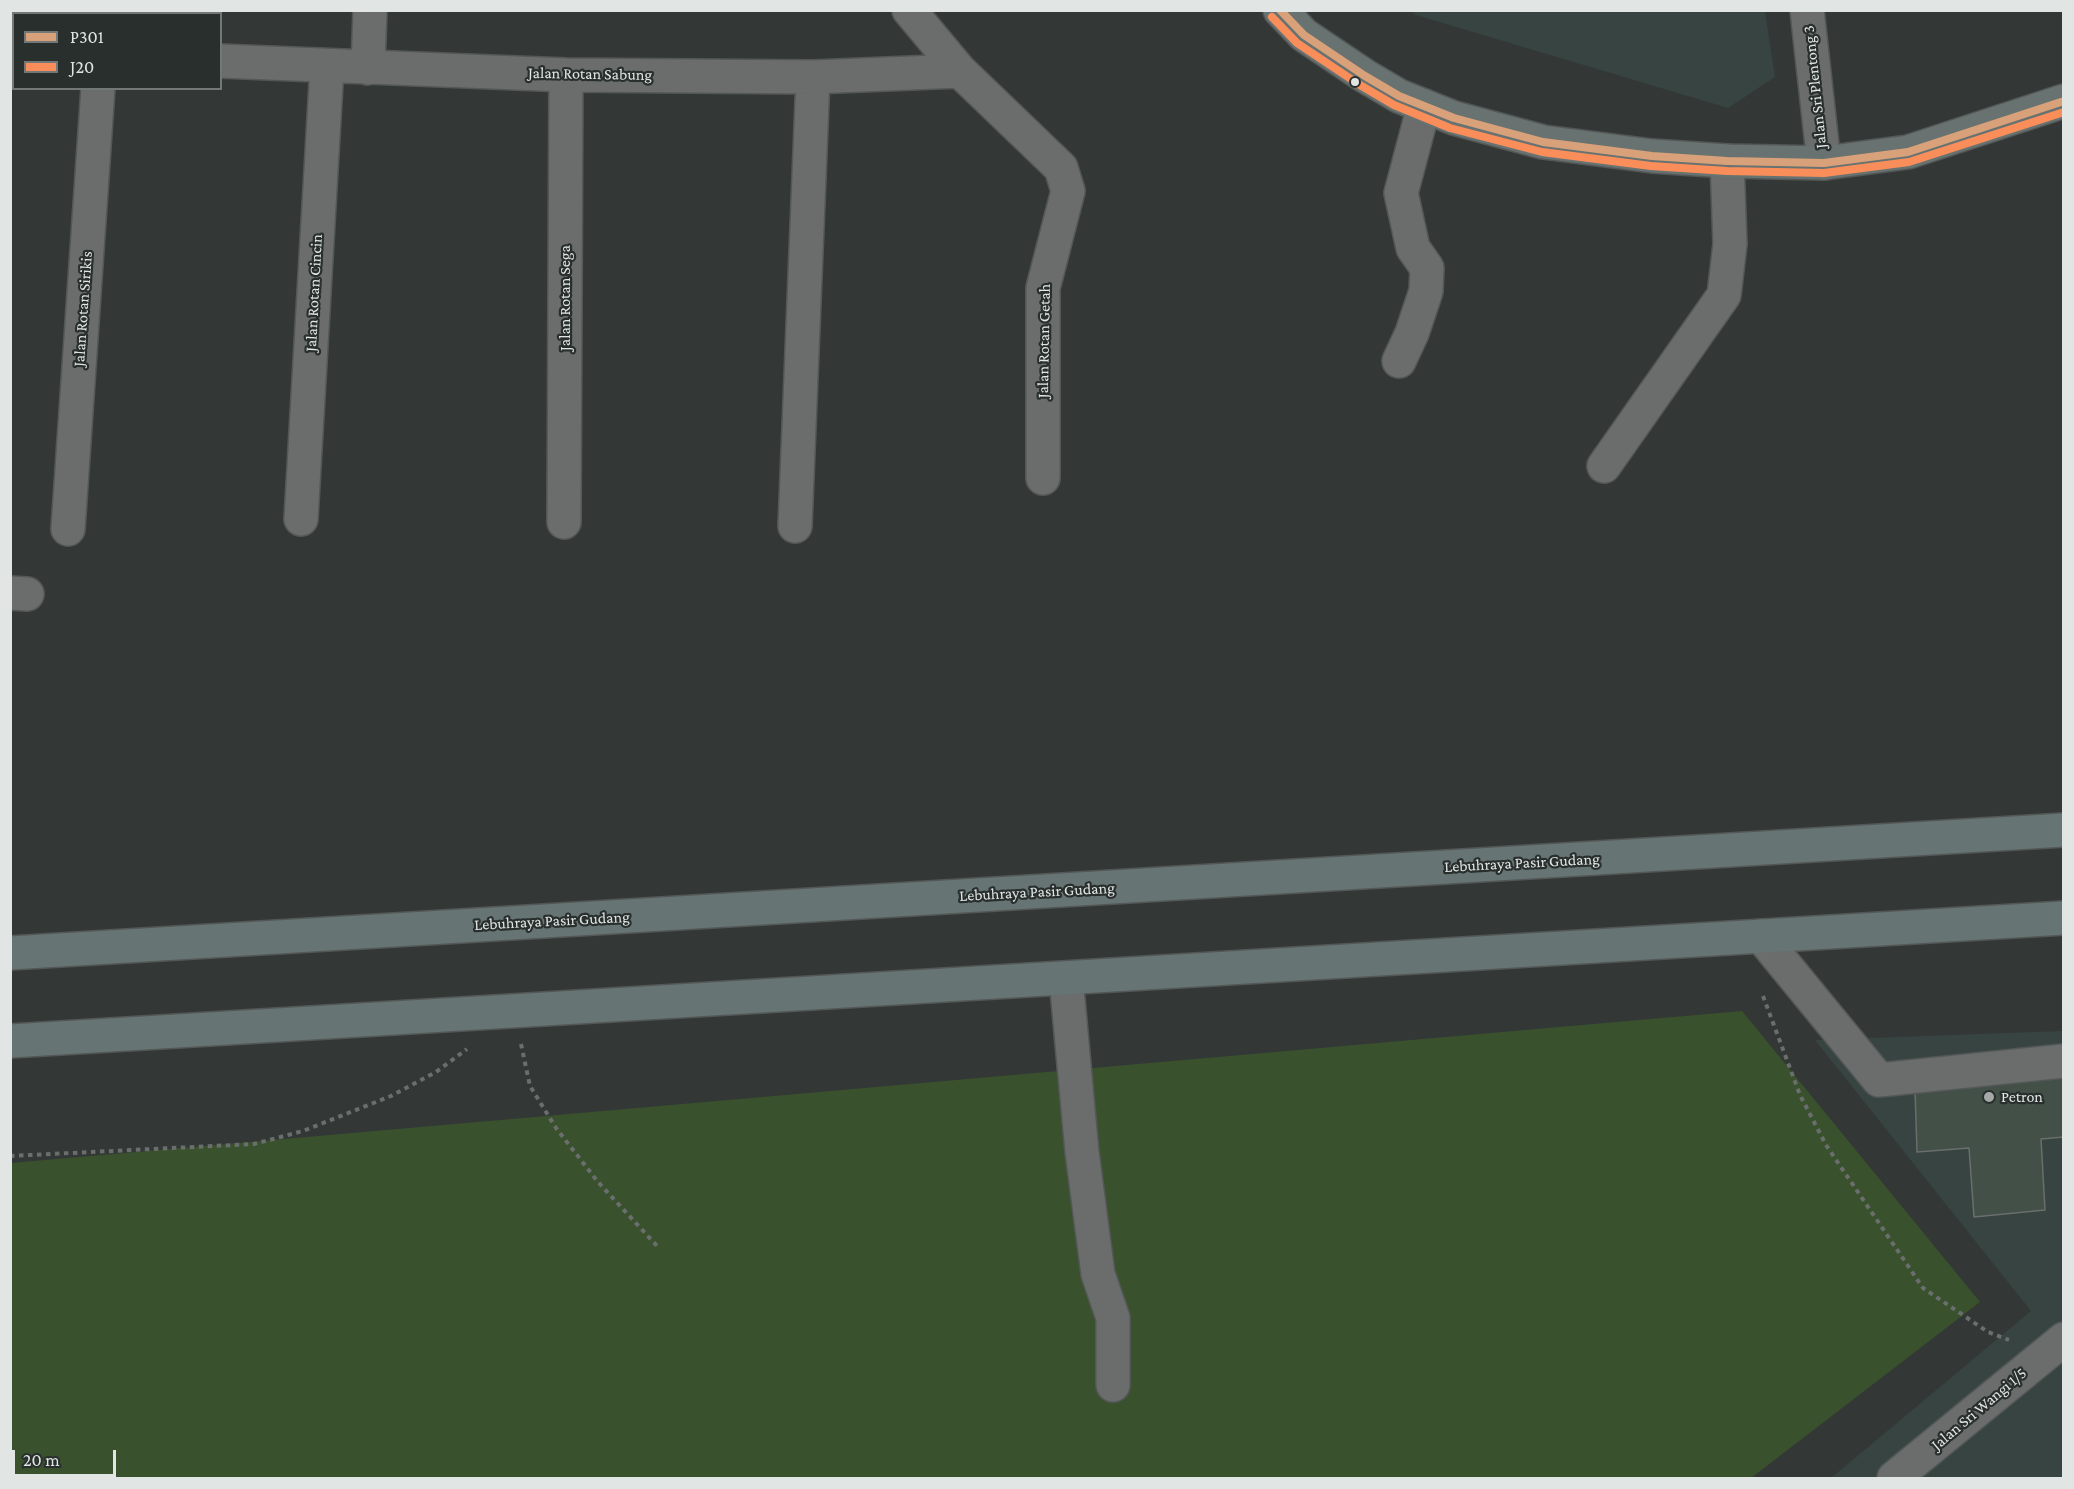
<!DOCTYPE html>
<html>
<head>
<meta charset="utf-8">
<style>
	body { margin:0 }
	#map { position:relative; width:2074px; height:1489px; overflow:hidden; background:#333836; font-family:"Crimson Pro",serif }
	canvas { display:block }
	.frame { position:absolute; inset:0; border:12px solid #e1e6e5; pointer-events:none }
	.legend { position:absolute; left:12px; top:12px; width:210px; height:78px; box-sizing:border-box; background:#282f2d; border:2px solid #727877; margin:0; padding:8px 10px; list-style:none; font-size:18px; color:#e1e6e5 }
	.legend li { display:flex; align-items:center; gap:12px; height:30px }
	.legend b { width:30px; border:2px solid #727877 }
	.scale { position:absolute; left:12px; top:1450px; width:104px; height:27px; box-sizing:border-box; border:3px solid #e1e6e5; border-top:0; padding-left:8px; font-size:18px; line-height:21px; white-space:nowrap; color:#e1e6e5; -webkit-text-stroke:4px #282f2d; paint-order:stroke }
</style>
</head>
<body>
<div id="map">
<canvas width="2074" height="1489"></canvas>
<div class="frame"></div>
<ul class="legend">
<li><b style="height:8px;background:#d9a179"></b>P301</li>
<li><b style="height:8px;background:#fa8e5a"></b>J20</li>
</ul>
<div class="scale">20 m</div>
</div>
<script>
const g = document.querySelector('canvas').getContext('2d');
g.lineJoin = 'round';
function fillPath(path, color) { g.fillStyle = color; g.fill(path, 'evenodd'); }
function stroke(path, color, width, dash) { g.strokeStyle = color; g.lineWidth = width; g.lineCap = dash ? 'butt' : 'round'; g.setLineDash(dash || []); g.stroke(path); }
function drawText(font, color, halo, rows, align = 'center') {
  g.font = font + ' "Crimson Pro",serif'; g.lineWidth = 4.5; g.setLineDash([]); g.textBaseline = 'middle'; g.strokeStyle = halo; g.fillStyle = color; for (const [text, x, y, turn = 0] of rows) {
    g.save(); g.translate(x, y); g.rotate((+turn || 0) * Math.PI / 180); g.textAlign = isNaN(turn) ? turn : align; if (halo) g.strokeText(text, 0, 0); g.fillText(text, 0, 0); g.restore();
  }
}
const built = new Path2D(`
	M1410,11H1765L1775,77L1728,108L1416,15Z
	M2063,1031V1478H1831L2031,1311L1815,1040Z`);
const green = new Path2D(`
	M1742,1011L1980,1302L1751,1478H11V1163Z`);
const building = new Path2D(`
	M2064,1076V1137L2041,1139L2045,1210L1974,1217L1969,1148L1917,1152L1915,1090Z`);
const path = new Path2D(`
	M1763,996L1800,1095L1826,1145L1923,1288L1988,1332L2009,1340
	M521,1044L530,1086L556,1128L598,1182L658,1247
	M10,1156L254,1144L303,1131L391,1096L436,1072L467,1049`);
const minor = new Path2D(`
	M909,10L960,71L1061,168L1068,191L1043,288V478
	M1807,10L1824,163
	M10,50H14
	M220,61L566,75L813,77L960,71
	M368,68L370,10
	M1399,361L1412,333L1426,291L1427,268L1413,248L1401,193L1424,106
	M1604,466L1724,295L1730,244L1727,161
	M301,519L327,66
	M564,522L566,75
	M795,526L813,77
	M68,529L98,88
	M10,593L27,594
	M1761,936L1879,1080L2064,1061
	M1066,978L1082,1152L1098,1274L1113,1318V1385
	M1894,1478L2064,1339`);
const major = new Path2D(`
	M1280,10L1304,35L1365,76L1399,96L1454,118L1543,142L1652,156L1727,161L1824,163L1908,152L2064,101`);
const highway = new Path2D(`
	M10,953L2064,830
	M10,1041L2064,918`);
const bus1 = new Path2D(`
	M1280,10L1304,35L1365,76L1399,96L1454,118L1543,142L1652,156L1727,161L1824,163L1908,152L2064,101`);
const bus2 = new Path2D(`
	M1272,17L1297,43L1360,85L1394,105L1450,128L1542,152L1651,166L1727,171L1824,173L1909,162L2064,112`);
const markers = [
	[1355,82,5,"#e1e6e5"],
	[1989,1097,6,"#a4a9a8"]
];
const streetNames = [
	["Jalan Rotan Sabung",590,74,1],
	["Jalan Sri Plentong 3",1815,87,-96],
	["Jalan Rotan Cincin",314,293,-87],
	["Jalan Rotan Sega",565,298,-90],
	["Jalan Rotan Sirikis",83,309,-86],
	["Jalan Rotan Getah",1044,341,-89],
	["Lebuhraya Pasir Gudang",1522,863,-3],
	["Lebuhraya Pasir Gudang",1037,892,-3],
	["Lebuhraya Pasir Gudang",552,921,-3],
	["Jalan Sri Wangi 1/5",1979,1409,-40]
];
const poiNames = [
	["Petron",2001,1097]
];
fillPath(built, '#374441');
fillPath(green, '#3a512e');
fillPath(building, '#425048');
stroke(building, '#6a6e6c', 1.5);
stroke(minor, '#535756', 36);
stroke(major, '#535756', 36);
stroke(highway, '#535756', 36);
stroke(path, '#6a6e6c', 4, [4.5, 4.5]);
stroke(minor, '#6a6d6c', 33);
stroke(major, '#677271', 33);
stroke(highway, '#667474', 33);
stroke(bus1, '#d9a179', 8);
stroke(bus2, '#fa8e5a', 8);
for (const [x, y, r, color] of markers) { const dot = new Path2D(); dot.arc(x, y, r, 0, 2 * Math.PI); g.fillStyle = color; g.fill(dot); stroke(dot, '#282f2d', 2); }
drawText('16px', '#e1e6e5', '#282f2d', streetNames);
drawText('16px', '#e1e6e5', '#282f2d', poiNames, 'left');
</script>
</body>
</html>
